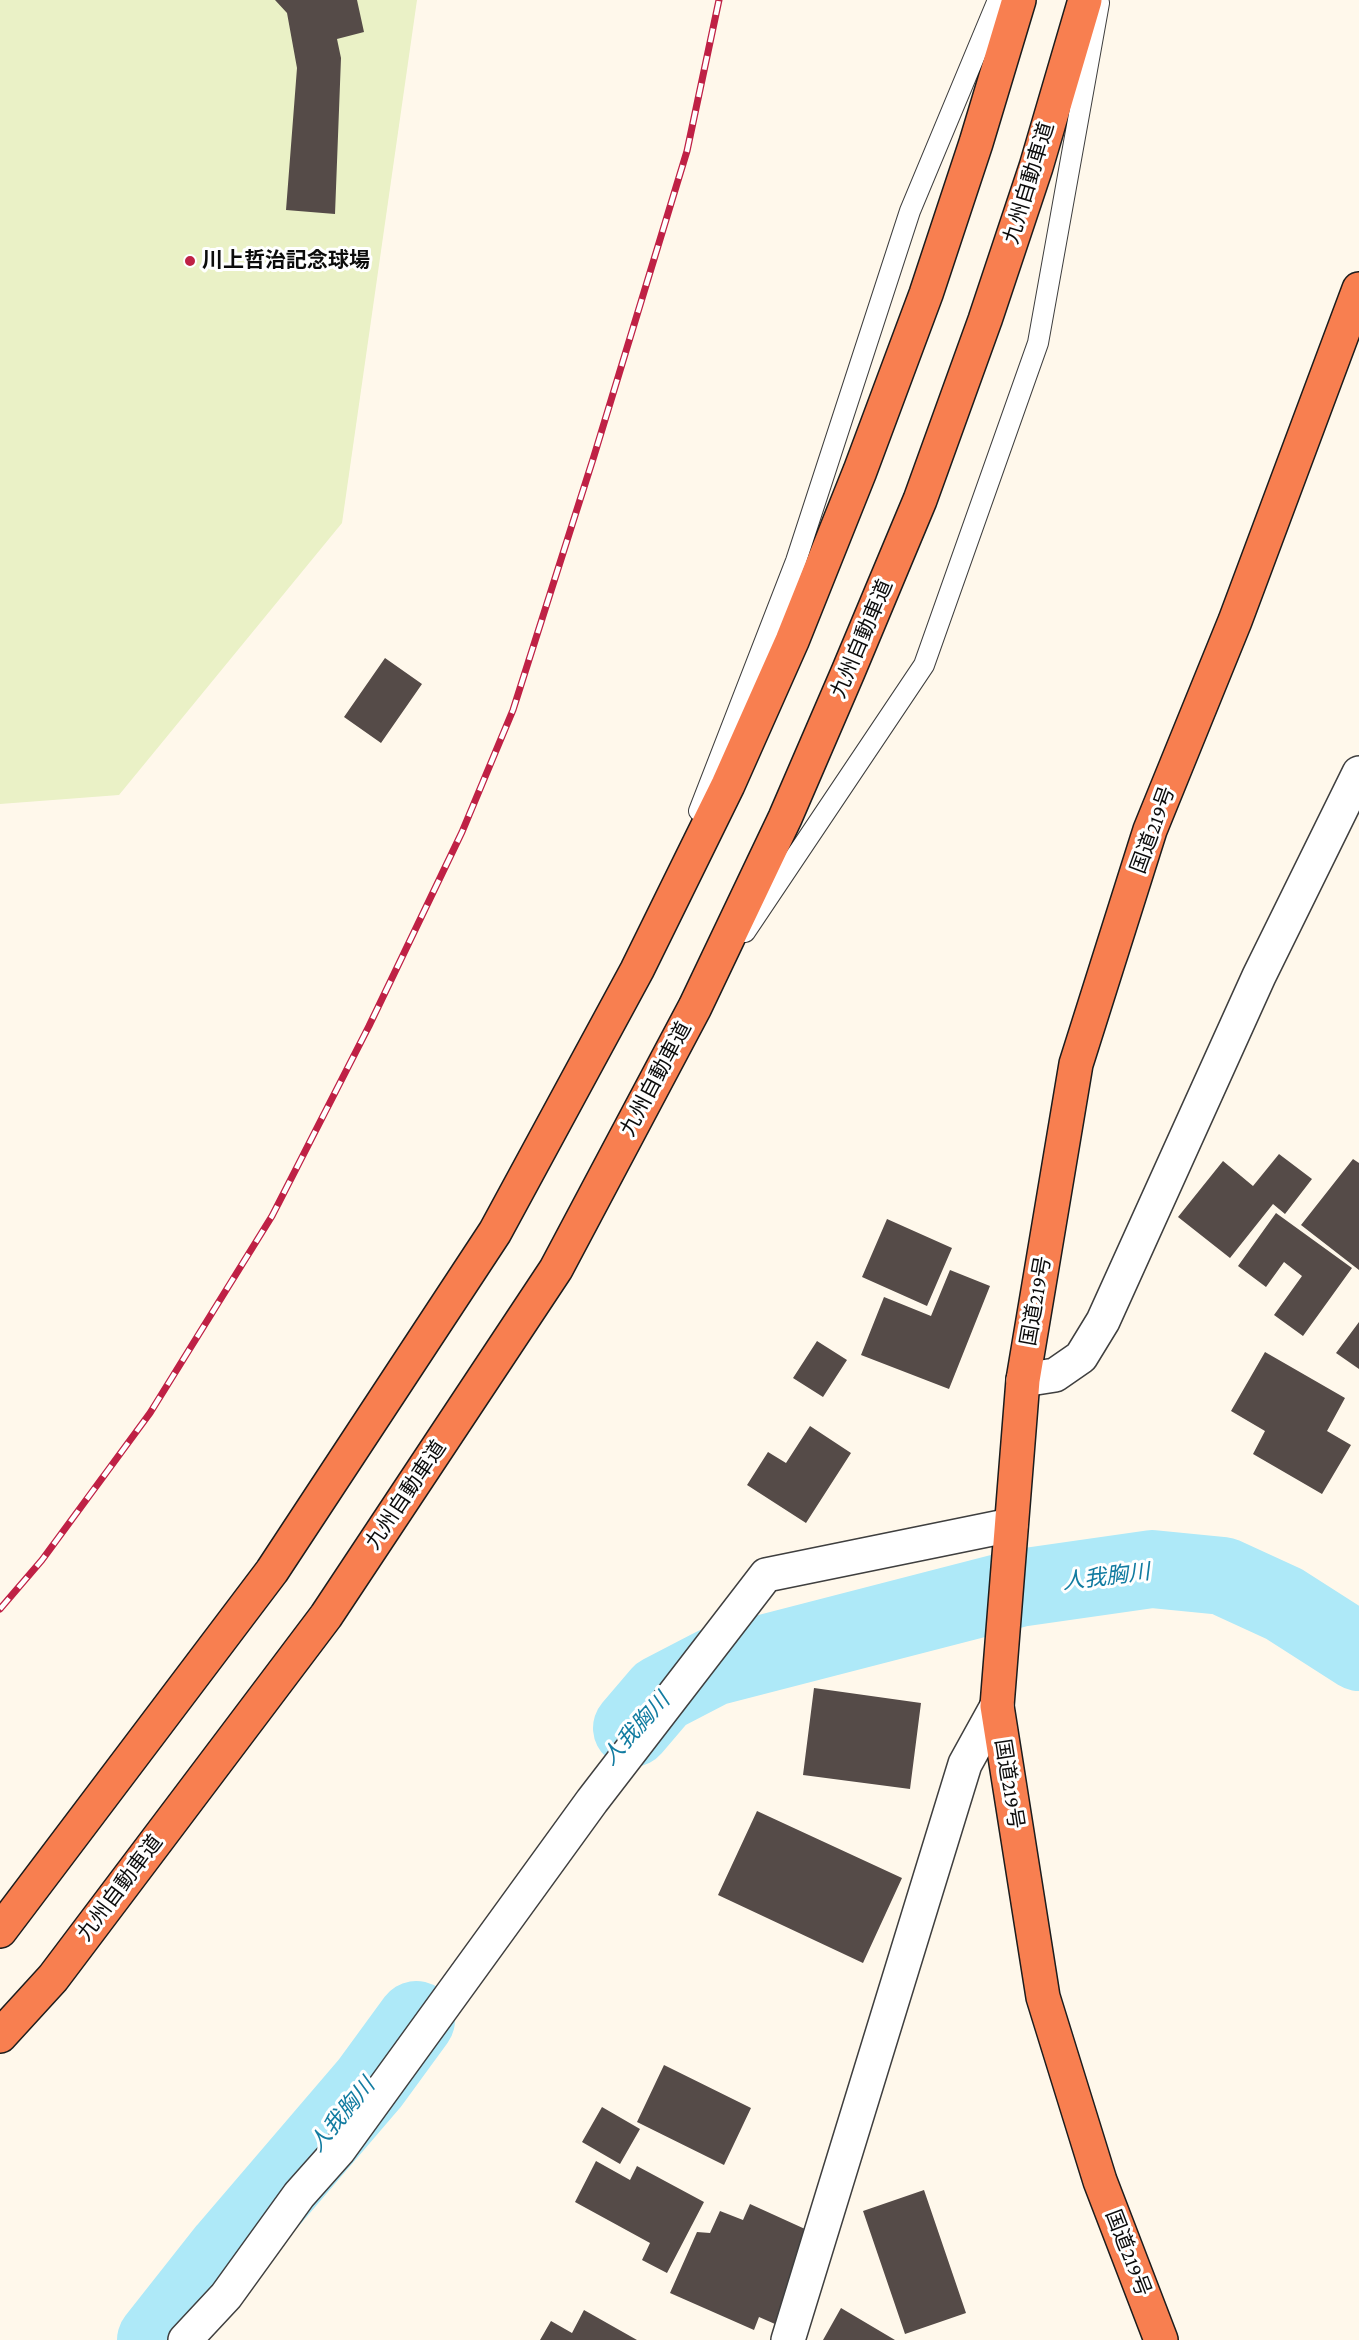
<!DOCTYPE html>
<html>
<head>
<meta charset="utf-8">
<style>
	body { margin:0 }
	canvas { display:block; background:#fff8eb }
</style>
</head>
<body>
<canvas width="1359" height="2340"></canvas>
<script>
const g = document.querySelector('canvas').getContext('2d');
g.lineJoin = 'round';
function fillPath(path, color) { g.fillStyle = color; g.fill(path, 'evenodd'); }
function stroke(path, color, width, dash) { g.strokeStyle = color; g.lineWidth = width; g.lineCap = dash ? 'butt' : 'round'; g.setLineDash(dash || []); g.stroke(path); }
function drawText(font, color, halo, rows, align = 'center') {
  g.font = font + ' "Crimson Pro","Noto Sans JP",serif'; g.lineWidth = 6; g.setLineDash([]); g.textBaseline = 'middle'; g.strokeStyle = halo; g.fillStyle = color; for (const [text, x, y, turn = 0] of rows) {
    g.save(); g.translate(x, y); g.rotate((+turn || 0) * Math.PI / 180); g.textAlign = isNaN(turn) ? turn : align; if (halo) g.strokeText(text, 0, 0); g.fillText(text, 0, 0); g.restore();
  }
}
const pitch = new Path2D(`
	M0,0H417L342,523L119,795L0,804Z`);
const river = new Path2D(`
	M632,1728L661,1694L713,1667L1019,1588L1152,1569L1223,1576L1284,1604L1359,1652
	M156,2340L227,2250L370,2083L416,2020`);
const building = new Path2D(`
	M275,0H357L364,32L337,39L341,58L335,214L286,210L297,68L287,13Z
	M385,658L422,684L381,743L344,717Z
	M1279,1154L1312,1179L1285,1214L1273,1204L1230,1258L1178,1217L1223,1161L1253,1186Z
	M1353,1159L1359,1163V1270L1301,1225Z
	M1276,1213L1352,1268L1303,1336L1274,1315L1302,1276L1284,1262L1266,1287L1238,1266Z
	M887,1219L952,1248L927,1306L862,1277Z
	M950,1270L990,1286L949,1389L861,1355L884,1297L931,1316Z
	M1359,1322V1369L1336,1353Z
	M817,1341L847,1360L823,1397L793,1378Z
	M1265,1352L1345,1398L1327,1431L1351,1445L1322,1494L1253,1454L1265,1431L1231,1411Z
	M810,1426L851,1453L806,1523L747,1485L768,1452L786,1463Z
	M814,1688L921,1703L910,1789L803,1775Z
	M757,1811L902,1878L863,1963L718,1895Z
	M664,2065L751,2108L724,2165L637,2122Z
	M602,2107L640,2129L620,2164L582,2142Z
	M596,2161L630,2180L637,2166L704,2202L667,2273L642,2260L650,2243L575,2202Z
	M924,2190L966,2313L905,2334L863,2211Z
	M750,2204L816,2234L775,2324L759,2317L754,2330L670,2293L697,2232L710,2233L720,2211L743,2220Z
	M841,2308L895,2340H823Z
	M584,2310L637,2340H540L551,2321L572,2333Z`);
const lane = new Path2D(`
	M699,811L796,561L910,211L998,0
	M745,932L924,665L1038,343L1099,3`);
const street = new Path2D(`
	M1023,1380L1055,1375L1081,1357L1103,1321L1259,976L1359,773
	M185,2340L226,2296L299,2195L339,2150L592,1801L766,1575L1011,1525
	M788,2340L965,1764L997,1706`);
const highway = new Path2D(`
	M0,1931L272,1571L495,1232L637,970L728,785L792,641L860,471L926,294L976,143L1019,0
	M0,2036L53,1978L326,1616L556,1269L695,1007L785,818L848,672L920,500L985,320L1036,167L1085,0
	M1161,2340L1100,2181L1043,1997L997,1706L1023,1380L1076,1064L1150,830L1235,621L1359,289`);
const rail = new Path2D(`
	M0,1609L42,1560L150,1413L272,1216L369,1026L462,832L513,710L594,456L687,151L719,0`);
const markers = [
	[190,261,6,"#bf2145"]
];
const streetNames = [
	["九州自動車道",1029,183,-73],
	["九州自動車道",862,639,-67],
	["国道219号",1153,830,-70],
	["九州自動車道",656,1079,-62],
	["国道219号",1036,1301,-80],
	["九州自動車道",406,1495,-56],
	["国道219号",1009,1784,81],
	["九州自動車道",120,1888,-53],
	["国道219号",1128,2253,69]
];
const poiNames = [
	["川上哲治記念球場",202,261]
];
const waterNames = [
	["人我胸川",1106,1577,-7],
	["人我胸川",636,1729,-48],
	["人我胸川",342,2115,-50]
];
fillPath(pitch, '#eaf1c6');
stroke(river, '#aee9f8', 78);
fillPath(building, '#554b48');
stroke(lane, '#3f3f3f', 22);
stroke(street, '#3f3f3f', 36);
stroke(highway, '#1d1d1d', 36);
stroke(lane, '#fff', 20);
stroke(street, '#fff', 33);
stroke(highway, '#f87f50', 33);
stroke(rail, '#bf2145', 7);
stroke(rail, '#fff', 4.5, [14]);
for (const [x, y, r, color] of markers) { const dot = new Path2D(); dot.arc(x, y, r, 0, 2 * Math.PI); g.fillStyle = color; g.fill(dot); stroke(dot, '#fff', 2); }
drawText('21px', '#0c0c0c', '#fff', streetNames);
drawText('bold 21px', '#0c0c0c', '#fff', poiNames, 'left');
drawText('italic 22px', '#127ca1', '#fff', waterNames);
</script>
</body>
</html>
